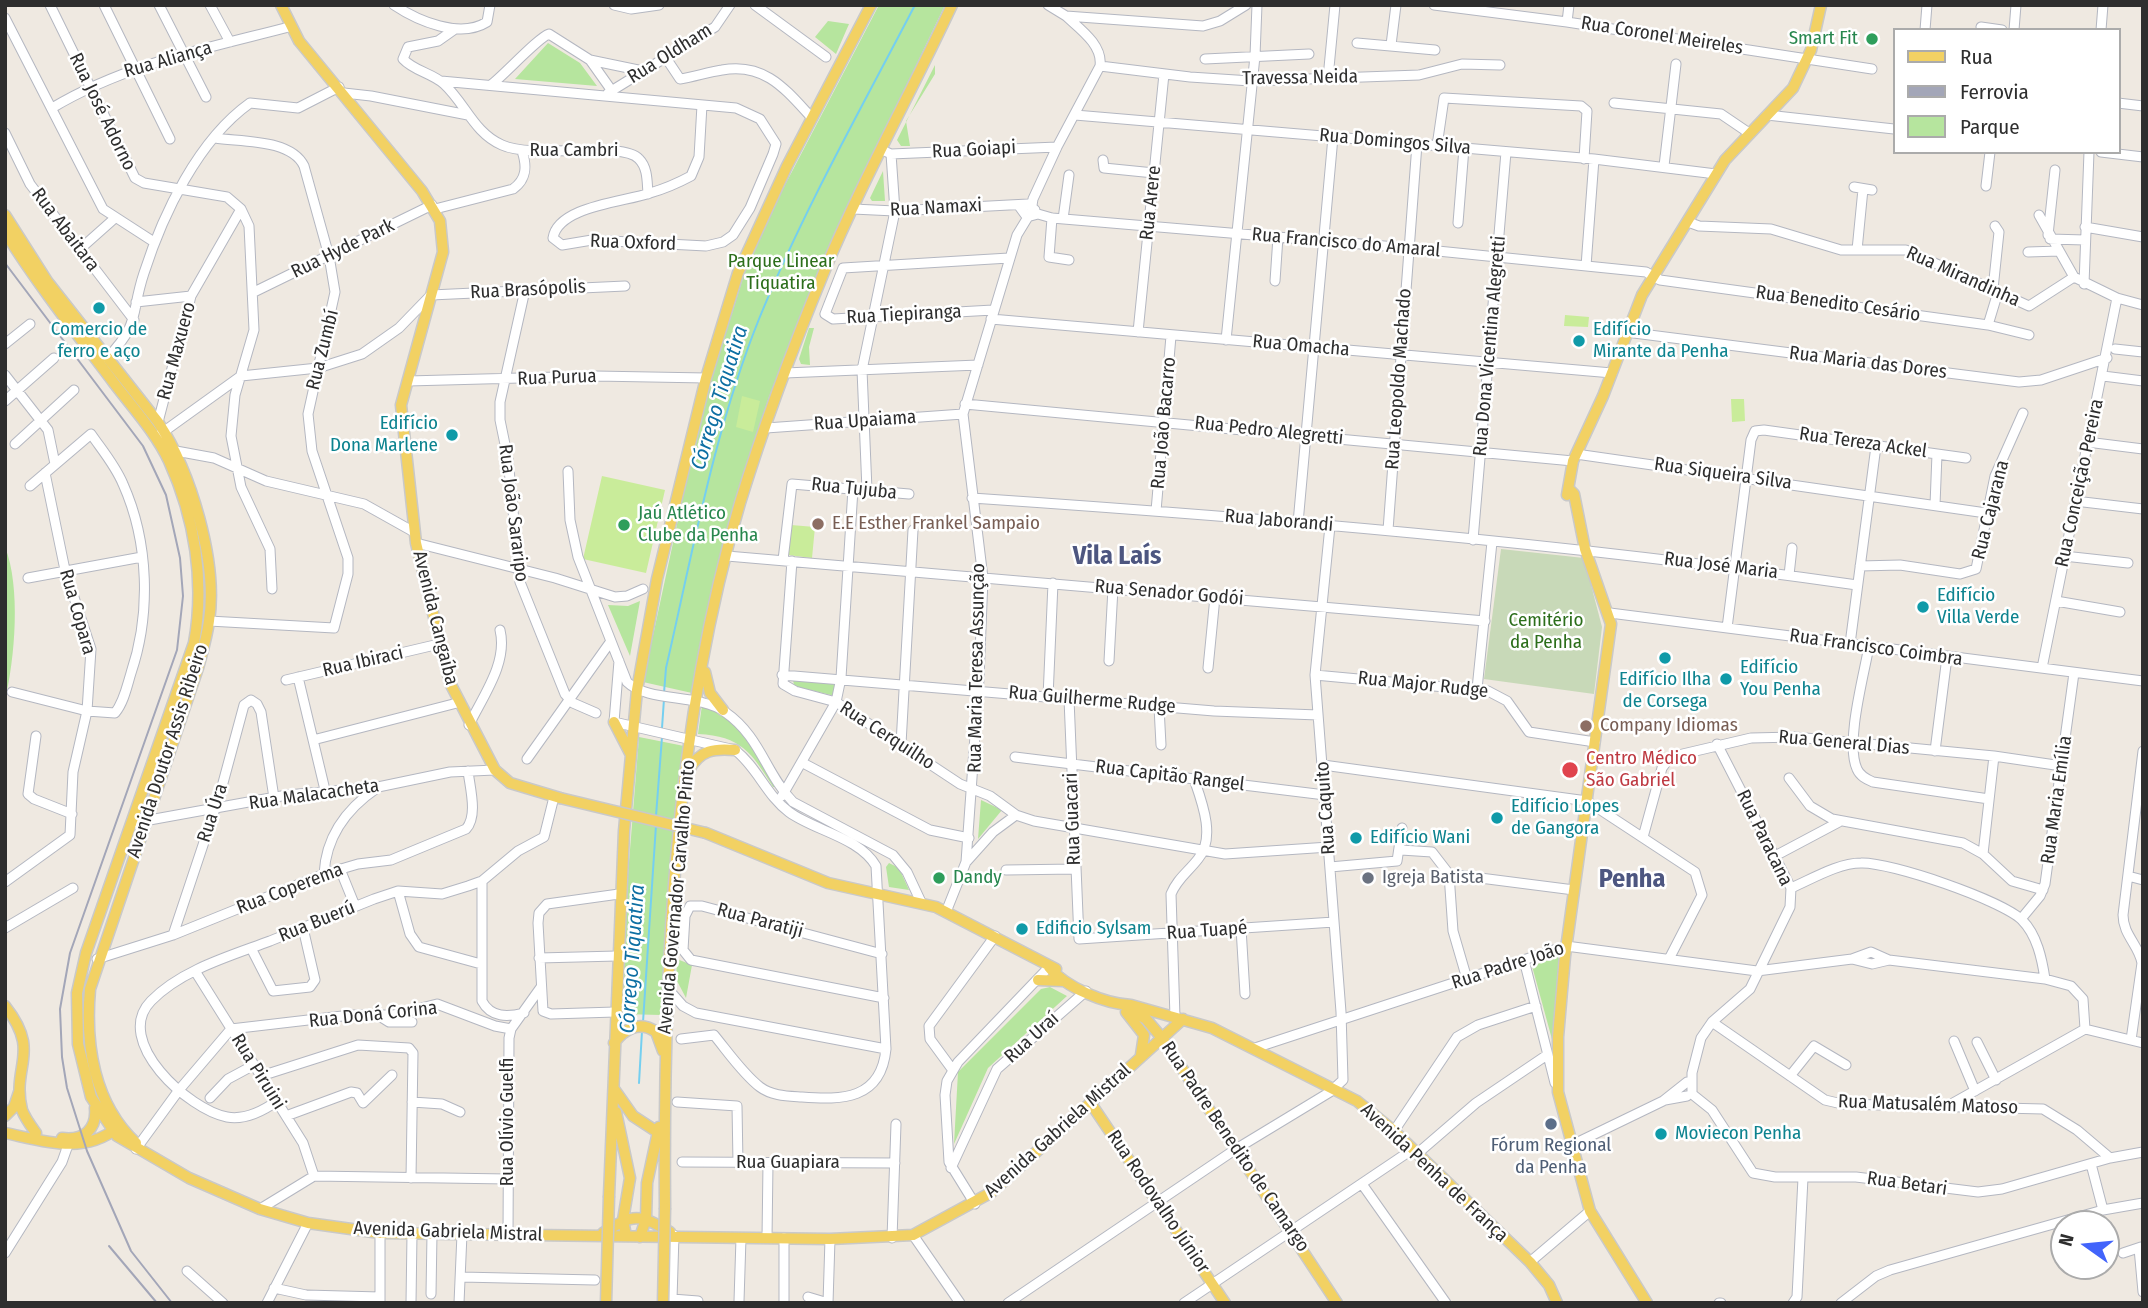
<!DOCTYPE html>
<html>
<head>
<meta charset="utf-8">
<style>
	body { margin:0 }
	#map { position:relative; width:2148px; height:1308px; overflow:hidden; background:#efe9e1; font-family:"Fira Sans Condensed",sans-serif }
	canvas { display:block }
	.frame { position:absolute; inset:0; border:7px solid #2e2e2e; pointer-events:none }
	.legend { position:absolute; left:1893px; top:28px; width:228px; height:126px; box-sizing:border-box; background:#fff; border:2px solid #ababab; margin:0; padding:9px 12px; list-style:none; font-size:21px; color:#2e2e2e }
	.legend li { display:flex; align-items:center; gap:14px; height:35px }
	.legend b { width:35px; border:2px solid #ababab }
	.north { position:absolute; left:2050px; top:1210px; width:70px; height:70px; box-sizing:border-box; background:#fff; border:2px solid #ababab; border-radius:50%; rotate:285deg; font-size:19px; font-weight:700; line-height:28px; text-align:center; color:#2e2e2e }
	.north::after { content:''; display:block; margin:auto; width:24px; height:32px; background:#4264fb; clip-path:polygon(50% 0,100% 100%,50% 72%,0 100%) }
</style>
</head>
<body>
<div id="map">
<canvas width="2148" height="1308"></canvas>
<div class="frame"></div>
<ul class="legend">
<li><b style="height:9px;background:#f2d163"></b>Rua</li>
<li><b style="height:9px;background:#a3a6b8"></b>Ferrovia</li>
<li><b style="height:19px;background:#b6e59e"></b>Parque</li>
</ul>
<div class="north">N</div>
</div>
<script>
const g = document.querySelector('canvas').getContext('2d');
g.lineJoin = 'round';
function fillPath(path, color) { g.fillStyle = color; g.fill(path, 'evenodd'); }
function stroke(path, color, width, dash) { g.strokeStyle = color; g.lineWidth = width; g.lineCap = dash ? 'butt' : 'round'; g.setLineDash(dash || []); g.stroke(path); }
function drawText(font, color, halo, rows, align = 'center') {
  g.font = font + ' "Fira Sans Condensed",sans-serif'; g.lineWidth = 5; g.setLineDash([]); g.textBaseline = 'middle'; g.strokeStyle = halo; g.fillStyle = color; for (const [text, x, y, turn = 0] of rows) {
    g.save(); g.translate(x, y); g.rotate((+turn || 0) * Math.PI / 180); g.textAlign = isNaN(turn) ? turn : align; if (halo) g.strokeText(text, 0, 0); g.fillText(text, 0, 0); g.restore();
  }
}
const green = new Path2D(`
	M879,5H945L825,256L769,397L736,497L692,693L643,682L690,464L711,381L746,268L775,204Z
	M828,21L849,24L836,54L815,37Z
	M548,43L580,63L597,86L515,79Z
	M935,65V74L906,121L910,146H901L897,140Z
	M883,171L885,201H872L870,198Z
	M809,328H814L809,347L810,365L801,364L799,359Z
	M5,547C21,587 15,658 5,700Z
	M640,601L630,656L608,605L628,606Z
	M793,679L836,683L835,696L794,686Z
	M702,705C742,722 757,752 778,787H773C752,753 741,736 698,734Z
	M639,737L684,746L672,854L661,1015L621,1014L625,912Z
	M981,800L1002,810L978,839Z
	M889,863L899,868L909,890L889,887L886,867Z
	M1557,957L1559,959L1553,1043L1532,966Z
	M677,959L692,965L686,998L676,979Z
	M1050,987L1067,996L988,1068L954,1144L958,1072L1041,989Z`);
const cemetery = new Path2D(`
	M1501,549L1584,558L1602,627L1594,694L1484,679Z`);
const pitch = new Path2D(`
	M1565,315L1589,317L1588,327L1564,326Z
	M742,396L760,401L753,432L736,427Z
	M1731,399H1744L1745,421L1732,422Z
	M602,476L665,490L646,573L583,559Z
	M791,525L815,527L812,558L788,555Z`);
const stream = new Path2D(`
	M664,693L666,668C693,551 714,431 759,319C803,211 861,109 915,5
	M662,728L664,699
	M656,816L662,737
	M643,1022L656,825
	M639,1083L642,1031`);
const minor = new Path2D(`
	M50,5L135,178L144,183L227,197L241,209L249,226L254,330L235,395L231,436L241,487L270,549L272,589
	M104,5L170,139
	M159,5L206,97
	M210,5L230,42
	M394,5C418,21 460,39 487,22L490,5
	M614,5L631,9L659,5
	M755,5L826,57
	M1048,5L1066,16L1203,26L1220,21L1246,5
	M1434,5L1567,22L1872,69
	M5,18L103,209L154,242
	M1567,22L1569,5
	M1981,27L2002,30
	M455,29L438,41L408,47L403,59C414,71 432,73 444,84C465,103 474,133 502,145C535,160 622,140 639,159C648,168 647,182 648,194
	M1925,30L1927,5
	M2014,30L2016,5
	M2101,30L2103,5
	M1357,43L1435,50
	M1391,45L1396,5
	M666,58L680,79C694,77 708,72 722,70C765,62 786,90 812,118
	M1205,59L1309,54
	M590,60L643,71
	M1100,66L1190,77L1251,81L1419,75L1462,64L1500,65
	M1328,78L1335,5
	M441,81L736,108L760,119L776,144L773,154L750,208L733,235L723,242L706,246L592,240L562,245L553,238C558,206 625,202 650,193C664,189 678,183 691,176L699,157L702,105
	M491,85C504,75 539,37 549,34L590,60L612,91
	M344,93L371,96L468,115
	M608,93L715,27L730,5
	M1614,103L1721,114L1749,133
	M2118,103L2143,106
	M52,108C125,64 208,48 289,27
	M1075,115L1594,159L1716,174
	M1767,115L1894,129
	M5,133L30,184L134,320
	M1437,146L1444,98L1581,106L1587,111L1584,159
	M2101,152L2143,157
	M891,154L1057,147
	M1103,160L1104,168L1154,173
	M1664,166L1676,64
	M1986,186L1990,152
	M1854,187L1872,190
	M1019,206L1027,217L1038,214L1052,218L1408,248L1646,272L1660,280L1988,325L1998,292
	M435,209L513,189C527,179 527,166 522,151
	M853,209L895,211L1028,204L1035,210
	M2039,215L2074,277
	M1052,218L1049,257L1069,260
	M1063,219L1069,175
	M1688,222L1699,226L1771,229L1841,250H1906L2029,306L2074,277L2117,298L2143,305
	M1458,223L1464,148
	M2085,227L2143,237
	M2048,235L2055,170
	M2050,239L2085,240
	M79,250L115,218
	M1857,250L1863,189
	M2028,252L2059,251
	M1586,266L1594,159
	M1275,281L1278,237
	M2084,284L2089,152
	M1993,289L1999,232L1995,226
	M525,290L500,402V420L508,459L520,582L565,694L573,703L596,713
	M254,292L432,205
	M136,302L191,296
	M993,310L833,319L825,314L843,268L1009,258
	M991,319L1612,373
	M1988,325L2029,335
	M1138,332L1164,74
	M1626,332L2019,382L2041,380L2107,358
	M1226,340L1255,56L1257,5
	M5,344L30,324
	M2115,349L2143,352
	M107,358C141,323 130,315 144,273C163,214 198,140 250,103L298,108L339,87
	M785,373L978,365
	M5,375L48,430L55,464
	M2103,376L2143,381
	M408,381L595,376L706,378
	M5,401L54,358
	M965,404L1573,461
	M158,422L191,296L241,209
	M766,428L963,414
	M159,435L241,376L318,368L362,354L399,328L431,295L625,286
	M2087,442L2143,449
	M15,444L74,390
	M176,451L214,458L266,481L364,504L414,532
	M1576,454L1986,513
	M568,471L570,520L578,557L627,682C649,703 698,693 725,712C761,737 765,773 793,802L893,855L907,872L921,902
	M867,490L862,370L895,211L891,154L882,150
	M972,498C1268,518 1563,543 1857,585
	M2075,501L2143,509
	M1935,505L1937,454
	M1156,511L1171,336
	M1298,523L1333,137
	M1388,530L1417,144
	M1473,540L1506,152
	M416,543L555,578L615,597L627,596L643,589
	M727,556L1485,621
	M2064,556L2128,563
	M783,560L792,484L909,494
	M792,561L783,684L795,691L836,702L960,784L990,796L1016,815L1034,821L1225,854L1329,847
	M1860,566L1900,565L1960,574L1976,569L1995,476L2023,413
	M1789,575L1792,548
	M28,578L142,557
	M2056,601L2120,612
	M1610,613L2143,681
	M209,621L334,628L348,574V558L312,451L308,414L335,292L329,256L304,166C291,139 242,142 215,138
	M1727,628L1751,440L1755,431L1764,430L1966,458
	M1850,644L1876,446
	M1869,646C1864,675 1845,743 1857,769C1860,776 1866,779 1873,782L1989,799
	M619,661L614,722L735,750C757,767 767,796 789,812C815,831 859,837 876,866L886,1049C881,1100 842,1100 802,1097C788,1096 772,1096 760,1087C743,1074 728,1052 714,1035
	M1109,661L1113,588
	M1208,668L1215,597
	M2042,668L2117,298
	M782,675L1214,711L1318,715
	M1315,675L1488,691L1507,701L1529,732L1595,742
	M298,677L325,790
	M286,680L439,644
	M1477,689L1492,542
	M12,692L87,711L115,713C124,702 127,686 131,673C151,614 149,542 123,484C115,465 102,450 91,434L30,486
	M1048,697L1053,583
	M1069,699L1079,939L1334,922
	M1159,707L1161,745
	M469,725C483,696 508,663 500,630
	M36,736L28,794L34,799L72,814
	M313,740L457,703
	M901,744L913,530
	M1717,744L1791,888L1790,907L1750,989L1712,1022L1701,1038L1692,1073V1094L1712,1110L1753,1173L1775,1177H1856L1978,1192L2002,1189L2110,1158L2143,1152
	M1935,751L1947,657
	M1015,757L1325,795
	M527,759L611,641
	M803,763L930,830L969,838
	M1323,765L1587,801L1695,872L1702,895L1669,959
	M1789,778L1810,806L1832,819L1963,843L1983,854L2012,881L2043,890
	M782,796L836,702L841,678L853,489
	M133,823L287,795L378,787L450,772L495,770
	M1643,837L1662,768L1670,757L1751,738L1795,737L1994,756L2062,766
	M1401,850L1432,852L1449,874
	M1983,854L1994,756
	M1775,856L1839,822
	M967,861L993,832L1016,815
	M1330,867L1397,861L1402,828
	M340,869L355,906
	M1006,870L1075,869
	M324,874C326,836 346,809 377,788
	M1449,874L1574,890
	M1449,874L1453,931L1467,979
	M2128,876L2143,880
	M482,881V1001C491,1018 508,1017 524,1013
	M5,882L70,835L73,772L87,711L91,649L65,570L45,473
	M1791,888C1812,879 1838,863 1861,863C1891,862 2001,900 2022,920C2037,935 2042,959 2045,979
	M398,891L410,934L419,947L481,964
	M946,912L966,862L979,679L983,578L963,414L1017,235L1031,212L1033,199L1057,147L1100,66C1103,45 1080,29 1066,16
	M2021,919L2040,896L2045,884L2074,673
	M5,928L73,888
	M1241,928L1245,994
	M173,935L220,794L244,705L251,700L257,704L261,712L274,798
	M251,948L273,991L310,987L315,980L303,928
	M882,954L702,906H690L685,916L683,950L691,960L884,998
	M539,958L617,956
	M97,959L173,935L324,874L358,864L391,860L466,829C478,816 470,788 468,771
	M1852,959L1872,964L1889,960
	M1524,960L1555,1083
	M195,971L303,1143L314,1176
	M668,989L683,1006L696,1013L886,1049
	M615,1012L551,1014L543,1011L538,923L539,913L547,904L619,894
	M381,1017L389,1022H412
	M1175,1017L1171,894C1177,879 1188,872 1198,859C1216,838 1202,802 1194,779
	M1712,1022L1825,1100L1842,1104L2043,1109L2077,1130L2110,1158
	M231,1029L351,1015H393L437,1004L495,1026L511,1029
	M2085,1029L2143,1043
	M681,1039L714,1035
	M2131,1040L2142,963C2139,945 2123,935 2123,915L2143,751
	M1954,1041L1975,1091
	M1977,1042L1996,1080
	M1255,1048L1566,946L1757,971L1852,959L1871,952L1889,960L2045,979L2071,986L2083,999L2085,1029
	M952,1069L930,1039L929,1026L995,936
	M261,1076L358,1045L409,1048L413,1053L411,1178
	M1790,1076L1814,1046L1846,1065
	M210,1098L228,1079L254,1065
	M1665,1100L1687,1096
	M277,1101C263,1111 244,1120 227,1117C189,1110 112,1041 151,1001C181,970 230,956 270,941C304,927 339,913 374,899L398,891L442,894L468,886L482,881L518,851L544,837L554,797
	M412,1102L442,1104L460,1112
	M677,1102L737,1106L738,1163
	M1946,1107L2085,1029
	M286,1116L351,1092L357,1093L363,1103L392,1075
	M1394,1131L1457,1037L1478,1025L1536,1006
	M1572,1145L1663,1101L1687,1082
	M136,1149L179,1090L231,1029
	M1418,1153L1476,1103L1547,1055
	M682,1162L895,1163
	M2091,1164L2103,1210
	M951,1168L997,1069L1086,991
	M1362,1184L1446,1303
	M975,1204L949,1162L945,1095L947,1081L958,1062L1049,967
	M260,1209L314,1176L508,1179
	M508,1235L509,1038L511,1029L541,987
	M674,1235L672,1299L698,1301
	M913,1235L960,1303
	M767,1238L768,1164
	M892,1238L896,1124
	M2139,1248L2143,1292
	M5,1253L62,1162L68,1145
	M2123,1253L2141,1247
	M1530,1262L1590,1211
	M187,1271L223,1303
	M461,1277L595,1280
	M274,1288L306,1295L380,1297
	M431,1294L432,1234
	M808,1297L828,1303
	M380,1301V1233
	M739,1301L741,1238
	M267,1303L308,1223
	M411,1303L412,1234
	M459,1303L462,1234
	M784,1303V1238
	M828,1303L830,1239
	M1008,1303L1236,1149L1330,1092L1343,1080L1341,1012L1315,675L1330,526
	M1184,1303L1413,1149
	M1719,1303H1721
	M1793,1303L1797,1297L1803,1178
	M1841,1303L1876,1276L1890,1270L2103,1210L2143,1203`);
const major = new Path2D(`
	M281,5L299,41L422,191L440,221L443,252L401,405L416,543L450,683L495,770L510,783L560,798
	M5,215L47,281L158,422C191,472 218,562 209,621C207,637 202,653 198,668L90,989C85,1045 94,1104 136,1143
	M5,232C38,285 77,334 114,383C133,408 156,433 169,461C195,518 205,582 194,643L86,953L77,993L78,1044L91,1097L117,1136L189,1178L260,1209L308,1223L380,1233L830,1239L913,1235L992,1192L1183,1019
	M1569,489L1574,494L1585,549L1611,624L1565,956L1558,1037V1092L1590,1211L1647,1303
	M1567,495L1573,461L1603,396L1642,295L1725,160L1793,88L1811,50L1821,5
	M705,672L710,693L723,710
	M614,722L630,753
	M689,770C700,750 714,748 735,750
	M706,833L828,883L936,907L1056,969
	M1049,967C1066,988 1106,1004 1131,1005L1212,1028L1357,1101L1394,1131L1530,1262L1549,1285L1557,1303
	M1038,980L1063,981
	M5,1006C42,1053 11,1065 22,1110C25,1118 31,1126 36,1133
	M1128,1009L1146,1019L1162,1038L1337,1303
	M1126,1012L1144,1035L1141,1055
	M614,1043C624,1029 640,1020 656,1032L663,1051
	M614,1089L633,1116L662,1135
	M1090,1102L1225,1303
	M616,1112L630,1178L623,1220L626,1236
	M5,1116L14,1107L19,1092
	M5,1133C44,1141 83,1155 117,1128
	M62,1138C84,1141 97,1129 95,1108
	M609,1196L624,831L637,690L657,579L706,378L738,273L787,166L871,5
	M665,1208C663,973 673,730 740,503C764,425 793,347 824,272C862,181 910,95 952,5
	M603,1233C634,1213 639,1214 670,1232
	M640,1237L646,1219L647,1183L659,1127`);
const rail = new Path2D(`
	M5,263L143,446L166,495L180,558L183,596L177,650L70,953L60,1009L62,1057L67,1088L87,1151L131,1251L172,1303
	M109,1246L157,1303`);
const majorBridge = new Path2D(`
	M560,798L706,833
	M606,1303L609,1196
	M663,1303L665,1208`);
const markers = [
	[1872,39,7,"#2e9e5b"],
	[99,308,7,"#0f9aa8"],
	[1579,341,7,"#0f9aa8"],
	[452,435,7,"#0f9aa8"],
	[818,524,7,"#8d6e63"],
	[624,525,7,"#2e9e5b"],
	[1923,607,7,"#0f9aa8"],
	[1665,658,7,"#0f9aa8"],
	[1726,679,7,"#0f9aa8"],
	[1586,726,7,"#8d6e63"],
	[1570,770,9,"#e0444e"],
	[1497,818,7,"#0f9aa8"],
	[1356,838,7,"#0f9aa8"],
	[939,878,7,"#2e9e5b"],
	[1368,878,7,"#6b7280"],
	[1022,929,7,"#0f9aa8"],
	[1551,1124,7,"#5c6f8a"],
	[1661,1134,7,"#0f9aa8"]
];
const streetNames = [
	["Rua Coronel Meireles",1662,36,9],
	["Rua Oldham",670,54,-32],
	["Rua Aliança",168,60,-16],
	["Travessa Neida",1300,78,-1],
	["Rua José Adorno",102,112,64],
	["Rua Domingos Silva",1395,142,5],
	["Rua Goiapi",974,150,-3],
	["Rua Cambri",574,151],
	["Rua Arere",1151,203,-84],
	["Rua Namaxi",936,208,-3],
	["Rua Abaitara",65,230,53],
	["Rua Oxford",633,243,2],
	["Rua Francisco do Amaral",1346,243,5],
	["Rua Hyde Park",343,249,-26],
	["Rua Mirandinha",1963,277,24],
	["Rua Brasópolis",528,290,-3],
	["Rua Benedito Cesário",1838,304,8],
	["Rua Tiepiranga",904,315,-3],
	["Rua Omacha",1301,346,5],
	["Rua Dona Vicentina Alegretti",1490,346,-85],
	["Rua Zumbí",323,350,-76],
	["Rua Maxuero",177,351,-75],
	["Rua Maria das Dores",1868,363,7],
	["Rua Purua",557,378,-2],
	["Rua Leopoldo Machado",1399,379,-86],
	["Rua Upaiama",865,421,-4],
	["Rua João Bacarro",1164,423,-85],
	["Rua Pedro Alegretti",1269,431,6],
	["Rua Tereza Ackel",1863,443,8],
	["Rua Siqueira Silva",1723,474,8],
	["Rua Conceição Pereira",2080,483,-78],
	["Rua Tujuba",854,489,6],
	["Rua Cajarana",1991,510,-76],
	["Rua João Sararipo",513,513,83],
	["Rua Jaborandi",1279,521,5],
	["Rua José Maria",1721,566,7],
	["Rua Senador Godói",1169,593,5],
	["Rua Copara",77,612,74],
	["Avenida Cangaíba",435,618,76],
	["Rua Francisco Coimbra",1876,648,8],
	["Rua Ibiraci",363,662,-13],
	["Rua Maria Teresa Assunção",977,668,-89],
	["Rua Major Rudge",1423,685,6],
	["Rua Guilherme Rudge",1092,700,5],
	["Rua Cerquilho",887,736,33],
	["Rua General Dias",1844,743,5],
	["Avenida Doutor Assis Ribeiro",168,751,-72],
	["Rua Capitão Rangel",1170,776,7],
	["Rua Malacacheta",314,795,-8],
	["Rua Maria Emília",2057,800,-82],
	["Rua Caquito",1326,808,-94],
	["Rua Úra",213,813,-72],
	["Rua Guacari",1073,819,-92],
	["Rua Paracana",1764,838,64],
	["Rua Coperema",290,889,-21],
	["Avenida Governador Carvalho Pinto",677,897,-85],
	["Rua Paratiji",760,921,15],
	["Rua Buerú",317,922,-22],
	["Rua Tuapé",1207,931,-4],
	["Rua Padre João",1508,966,-18],
	["Rua Doná Corina",373,1015,-6],
	["Rua Uraí",1032,1038,-42],
	["Rua Piruini",258,1072,58],
	["Rua Matusalém Matoso",1928,1105,2],
	["Rua Olívio Guelfi",508,1122,-90],
	["Avenida Gabriela Mistral",1058,1131,-42],
	["Rua Padre Benedito de Camargo",1235,1147,56],
	["Rua Guapiara",788,1163],
	["Avenida Penha de França",1434,1173,43],
	["Rua Betari",1907,1184,8],
	["Rua Rodovalho Júnior",1158,1202,56],
	["Avenida Gabriela Mistral",448,1232,2]
];
const leisureNames = [
	["Smart Fit",1858,39,"right"],
	["Jaú Atlético",638,514],
	["Clube da Penha",638,536],
	["Dandy",953,878]
];
const parkNames = [
	["Parque Linear",781,262],
	["Tiquatira",781,284],
	["Cemitério",1546,621],
	["da Penha",1546,643]
];
const cultureNames = [
	["Comercio de",99,330,"center"],
	["ferro e aço",99,352,"center"],
	["Edifício",1593,330],
	["Mirante da Penha",1593,352],
	["Edifício",438,424,"right"],
	["Dona Marlene",438,446,"right"],
	["Edifício",1937,596],
	["Villa Verde",1937,618],
	["Edifício",1740,668],
	["You Penha",1740,690],
	["Edifício Ilha",1665,680,"center"],
	["de Corsega",1665,702,"center"],
	["Edifício Lopes",1511,807],
	["de Gangora",1511,829],
	["Edifício Wani",1370,838],
	["Edificio Sylsam",1036,929],
	["Moviecon Penha",1675,1134]
];
const educationNames = [
	["E.E Esther Frankel Sampaio",832,524],
	["Company Idiomas",1600,726]
];
const healthNames = [
	["Centro Médico",1586,759],
	["São Gabriel",1586,781]
];
const worshipNames = [
	["Igreja Batista",1382,878]
];
const serviceNames = [
	["Fórum Regional",1551,1146],
	["da Penha",1551,1168]
];
const waterNames = [
	["Córrego Tiquatira",720,398,-73],
	["Córrego Tiquatira",633,959,-86]
];
const districtNames = [
	["Vila Laís",1117,557],
	["Penha",1632,880]
];
fillPath(green, '#b6e59e');
fillPath(cemetery, '#c8d9b8');
fillPath(pitch, '#c9ec9a');
stroke(stream, '#75cff0', 2);
stroke(minor, '#b4b7c1', 11);
stroke(major, '#c9c9c9', 13);
stroke(minor, '#fff', 9);
stroke(major, '#f2d163', 10);
stroke(rail, '#a3a6b8', 2);
stroke(majorBridge, '#c9c9c9', 13, []);
stroke(majorBridge, '#f2d163', 10);
for (const [x, y, r, color] of markers) { const dot = new Path2D(); dot.arc(x, y, r, 0, 2 * Math.PI); g.fillStyle = color; g.fill(dot); stroke(dot, '#fff', 2.5); }
drawText('19px', '#2e2e2e', '#fff', streetNames);
drawText('19px', '#27864d', '#fff', leisureNames, 'left');
drawText('19px', '#2c6e1b', '#fff', parkNames);
drawText('19px', '#0d838f', '#fff', cultureNames, 'left');
drawText('19px', '#785e54', '#fff', educationNames, 'left');
drawText('19px', '#be3a42', '#fff', healthNames, 'left');
drawText('19px', '#5b616d', '#fff', worshipNames, 'left');
drawText('19px', '#4e5e75', '#fff', serviceNames);
drawText('italic 21px', '#0d6fa3', '#fff', waterNames);
drawText('bold 26px', '#4d5680', '#fff', districtNames);
</script>
</body>
</html>
